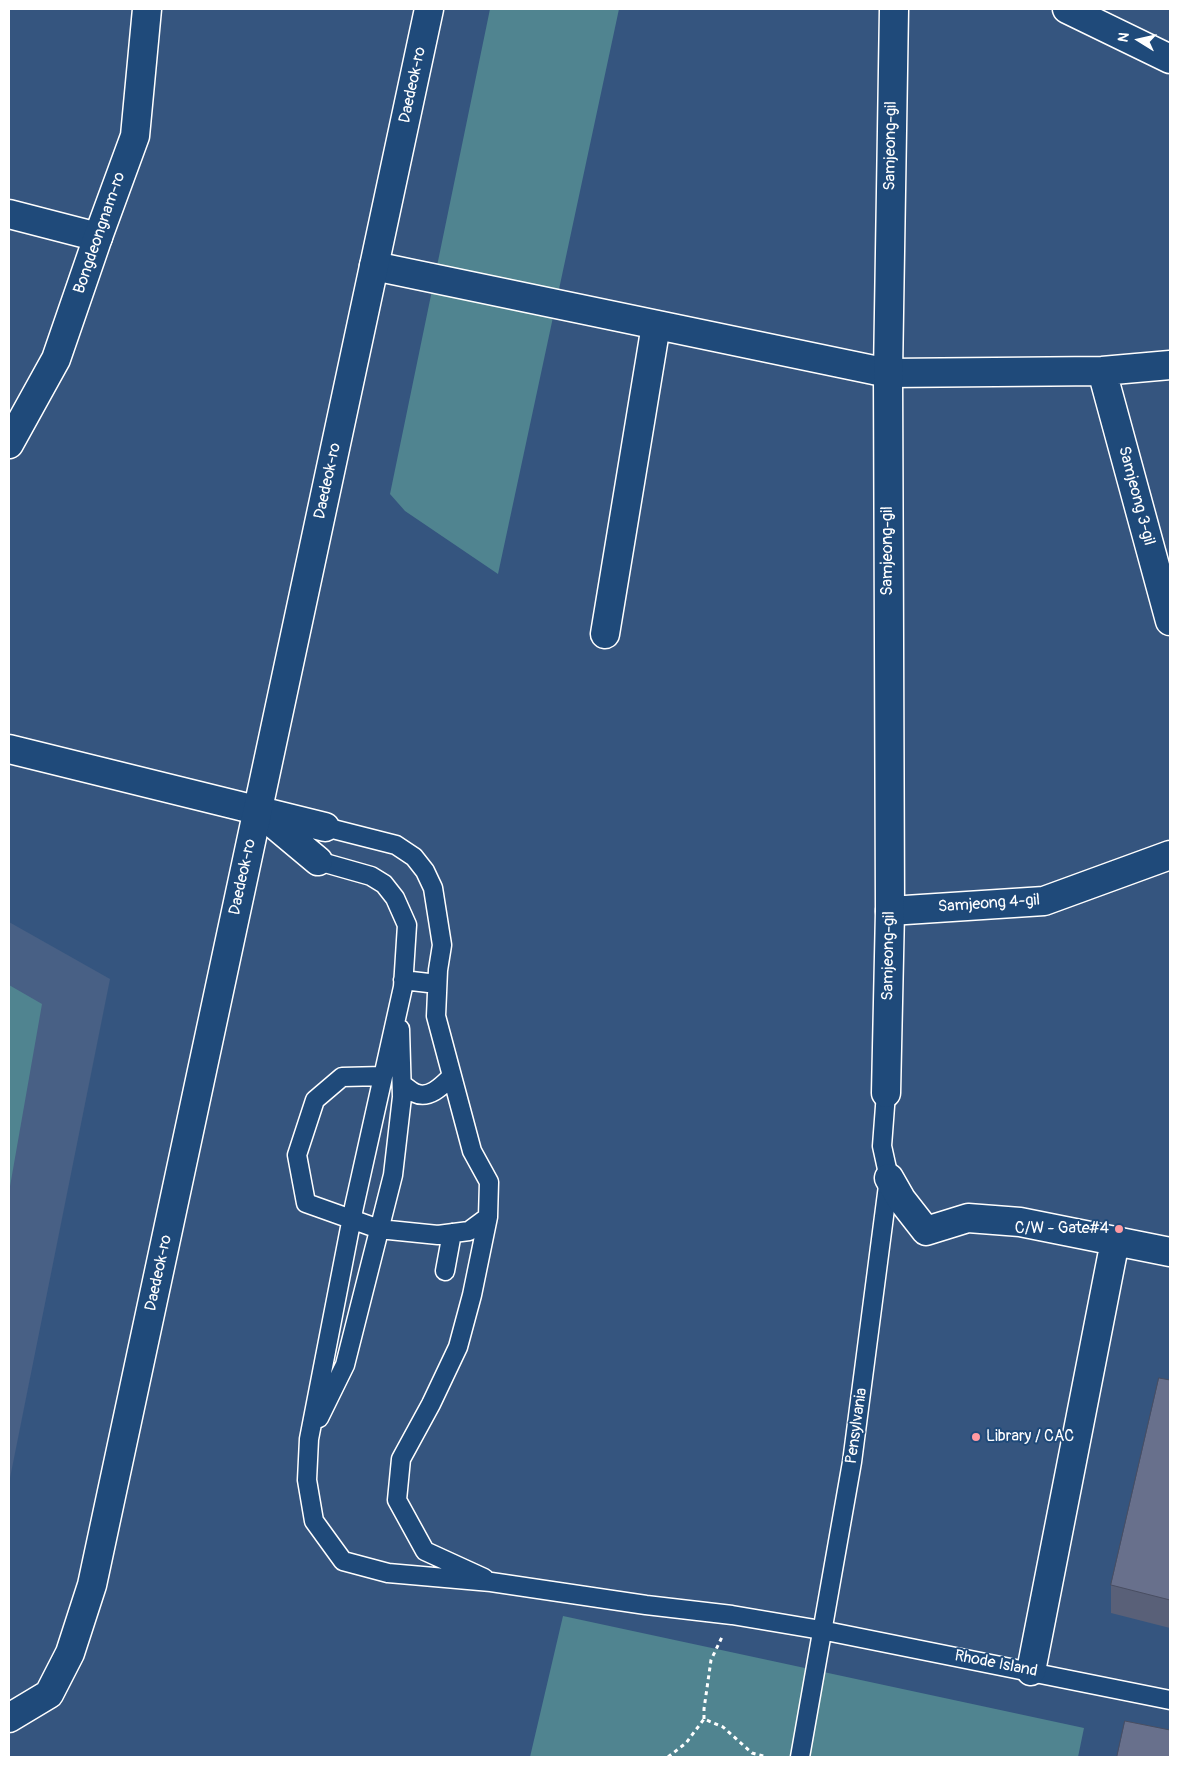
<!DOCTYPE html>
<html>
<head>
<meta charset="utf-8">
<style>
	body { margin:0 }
	#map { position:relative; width:1179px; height:1766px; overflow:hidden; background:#35557f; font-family:Pangolin,sans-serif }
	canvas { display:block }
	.frame { position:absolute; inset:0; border:10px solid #fff; pointer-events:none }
	.north { position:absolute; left:1114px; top:15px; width:50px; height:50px; -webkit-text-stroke:4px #1f4a7a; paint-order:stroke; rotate:280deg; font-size:14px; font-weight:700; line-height:20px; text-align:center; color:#fff }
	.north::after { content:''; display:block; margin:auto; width:18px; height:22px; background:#fff; clip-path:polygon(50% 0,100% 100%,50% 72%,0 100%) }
</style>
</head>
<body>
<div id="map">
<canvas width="1179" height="1766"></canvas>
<div class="frame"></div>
<div class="north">N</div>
</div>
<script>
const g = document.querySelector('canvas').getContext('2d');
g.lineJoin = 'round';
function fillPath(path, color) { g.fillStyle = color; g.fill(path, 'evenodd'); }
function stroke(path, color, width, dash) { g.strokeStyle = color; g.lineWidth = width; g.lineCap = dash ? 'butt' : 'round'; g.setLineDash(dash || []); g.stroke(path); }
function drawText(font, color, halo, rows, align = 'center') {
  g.font = font + ' Pangolin,sans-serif'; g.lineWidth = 4; g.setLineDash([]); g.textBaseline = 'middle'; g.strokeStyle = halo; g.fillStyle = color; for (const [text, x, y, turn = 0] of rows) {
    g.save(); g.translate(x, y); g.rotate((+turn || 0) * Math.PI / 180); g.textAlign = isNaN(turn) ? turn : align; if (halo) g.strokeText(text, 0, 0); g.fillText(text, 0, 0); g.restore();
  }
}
const built = new Path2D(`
	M9,922L110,979L9,1483Z`);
const green = new Path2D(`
	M490,9H619L498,574L405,511L390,494Z
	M9,985L42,1004L9,1192Z
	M563,1616L1084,1728L1078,1757H530Z`);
const path = new Path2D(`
	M704,1719V1709L711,1660L722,1637
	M668,1757L686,1743L704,1719L723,1727L752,1753L767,1757`);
const lane = new Path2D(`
	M325,827L396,845L414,857L425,871L433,888L442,945L438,970L436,1016L472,1151L489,1182L488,1217L472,1295L458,1347L431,1404L401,1459L397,1500L425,1551L484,1578
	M318,861L371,876L384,884L395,898L407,925L403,987L354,1207L309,1439L307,1480L314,1521L343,1561L388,1573L491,1582L646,1605L732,1615L821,1630L1170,1700
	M403,980L437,984
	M383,1076L342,1077L315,1100L297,1155L306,1203L379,1229L438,1235L469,1231L488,1217
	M402,1084C406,1087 410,1091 415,1093C429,1100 443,1085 452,1076
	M445,1271L452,1233
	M319,1418L345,1365L393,1175L402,1097L400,1029
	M800,1757L852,1462L889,1178L882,1146L886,1093`);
const street = new Path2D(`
	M1067,9L1170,59
	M9,214L98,237
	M374,266L888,373L1102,371L1170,365
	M1102,371L1170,621
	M605,634L656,325
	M9,749L325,827
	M263,815L318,861
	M890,911L1044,901L1170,855`);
const secondary = new Path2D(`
	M9,444L56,359L98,237L135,136L147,9
	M886,1093L890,911L888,373L894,9
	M889,1178L901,1199L926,1231L968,1218L1020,1222L1170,1252
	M1031,1671L1115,1241
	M9,1718L49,1694L70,1653L92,1585L429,9`);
const wall = new Path2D(`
	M1170,1380V1628L1111,1613V1585Z`);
const building = new Path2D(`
	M1159,1378L1170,1380V1600L1111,1585Z
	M1125,1721L1170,1730V1757H1117Z`);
const markers = [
	[1119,1229,5,"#ff9aa2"],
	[976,1437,5,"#ff9aa2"]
];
const streetNames = [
	["Daedeok-ro",413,85,-78],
	["Samjeong-gil",891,146,-89],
	["Bongdeongnam-ro",100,233,-71],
	["Daedeok-ro",328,481,-78],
	["Samjeong 3-gil",1136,496,75],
	["Samjeong-gil",888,551,-90],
	["Daedeok-ro",243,877,-78],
	["Samjeong 4-gil",989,904,-4],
	["Samjeong-gil",889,956,-89],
	["Daedeok-ro",159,1273,-78],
	["Pensylvania",857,1426,-82],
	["Rhode Island",996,1664,11]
];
const poiNames = [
	["C/W - Gate#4",1109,1229],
	["Library / CAC",986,1437,"left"]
];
fillPath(built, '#486085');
fillPath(green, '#508490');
stroke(lane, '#fff', 21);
stroke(street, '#fff', 31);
stroke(secondary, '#fff', 31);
stroke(path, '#fff', 3, [4, 4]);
stroke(lane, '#1f4a7a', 18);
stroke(street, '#1f4a7a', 28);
stroke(secondary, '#1f4a7a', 28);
fillPath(wall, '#596078');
fillPath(building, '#68708c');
stroke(building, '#494e62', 1);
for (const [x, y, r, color] of markers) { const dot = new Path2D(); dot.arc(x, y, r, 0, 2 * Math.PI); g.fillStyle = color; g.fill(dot); stroke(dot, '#1f4a7a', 2); }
drawText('16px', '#fff', '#1f4a7a', streetNames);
drawText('16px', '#fff', '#1f4a7a', poiNames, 'right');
</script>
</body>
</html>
